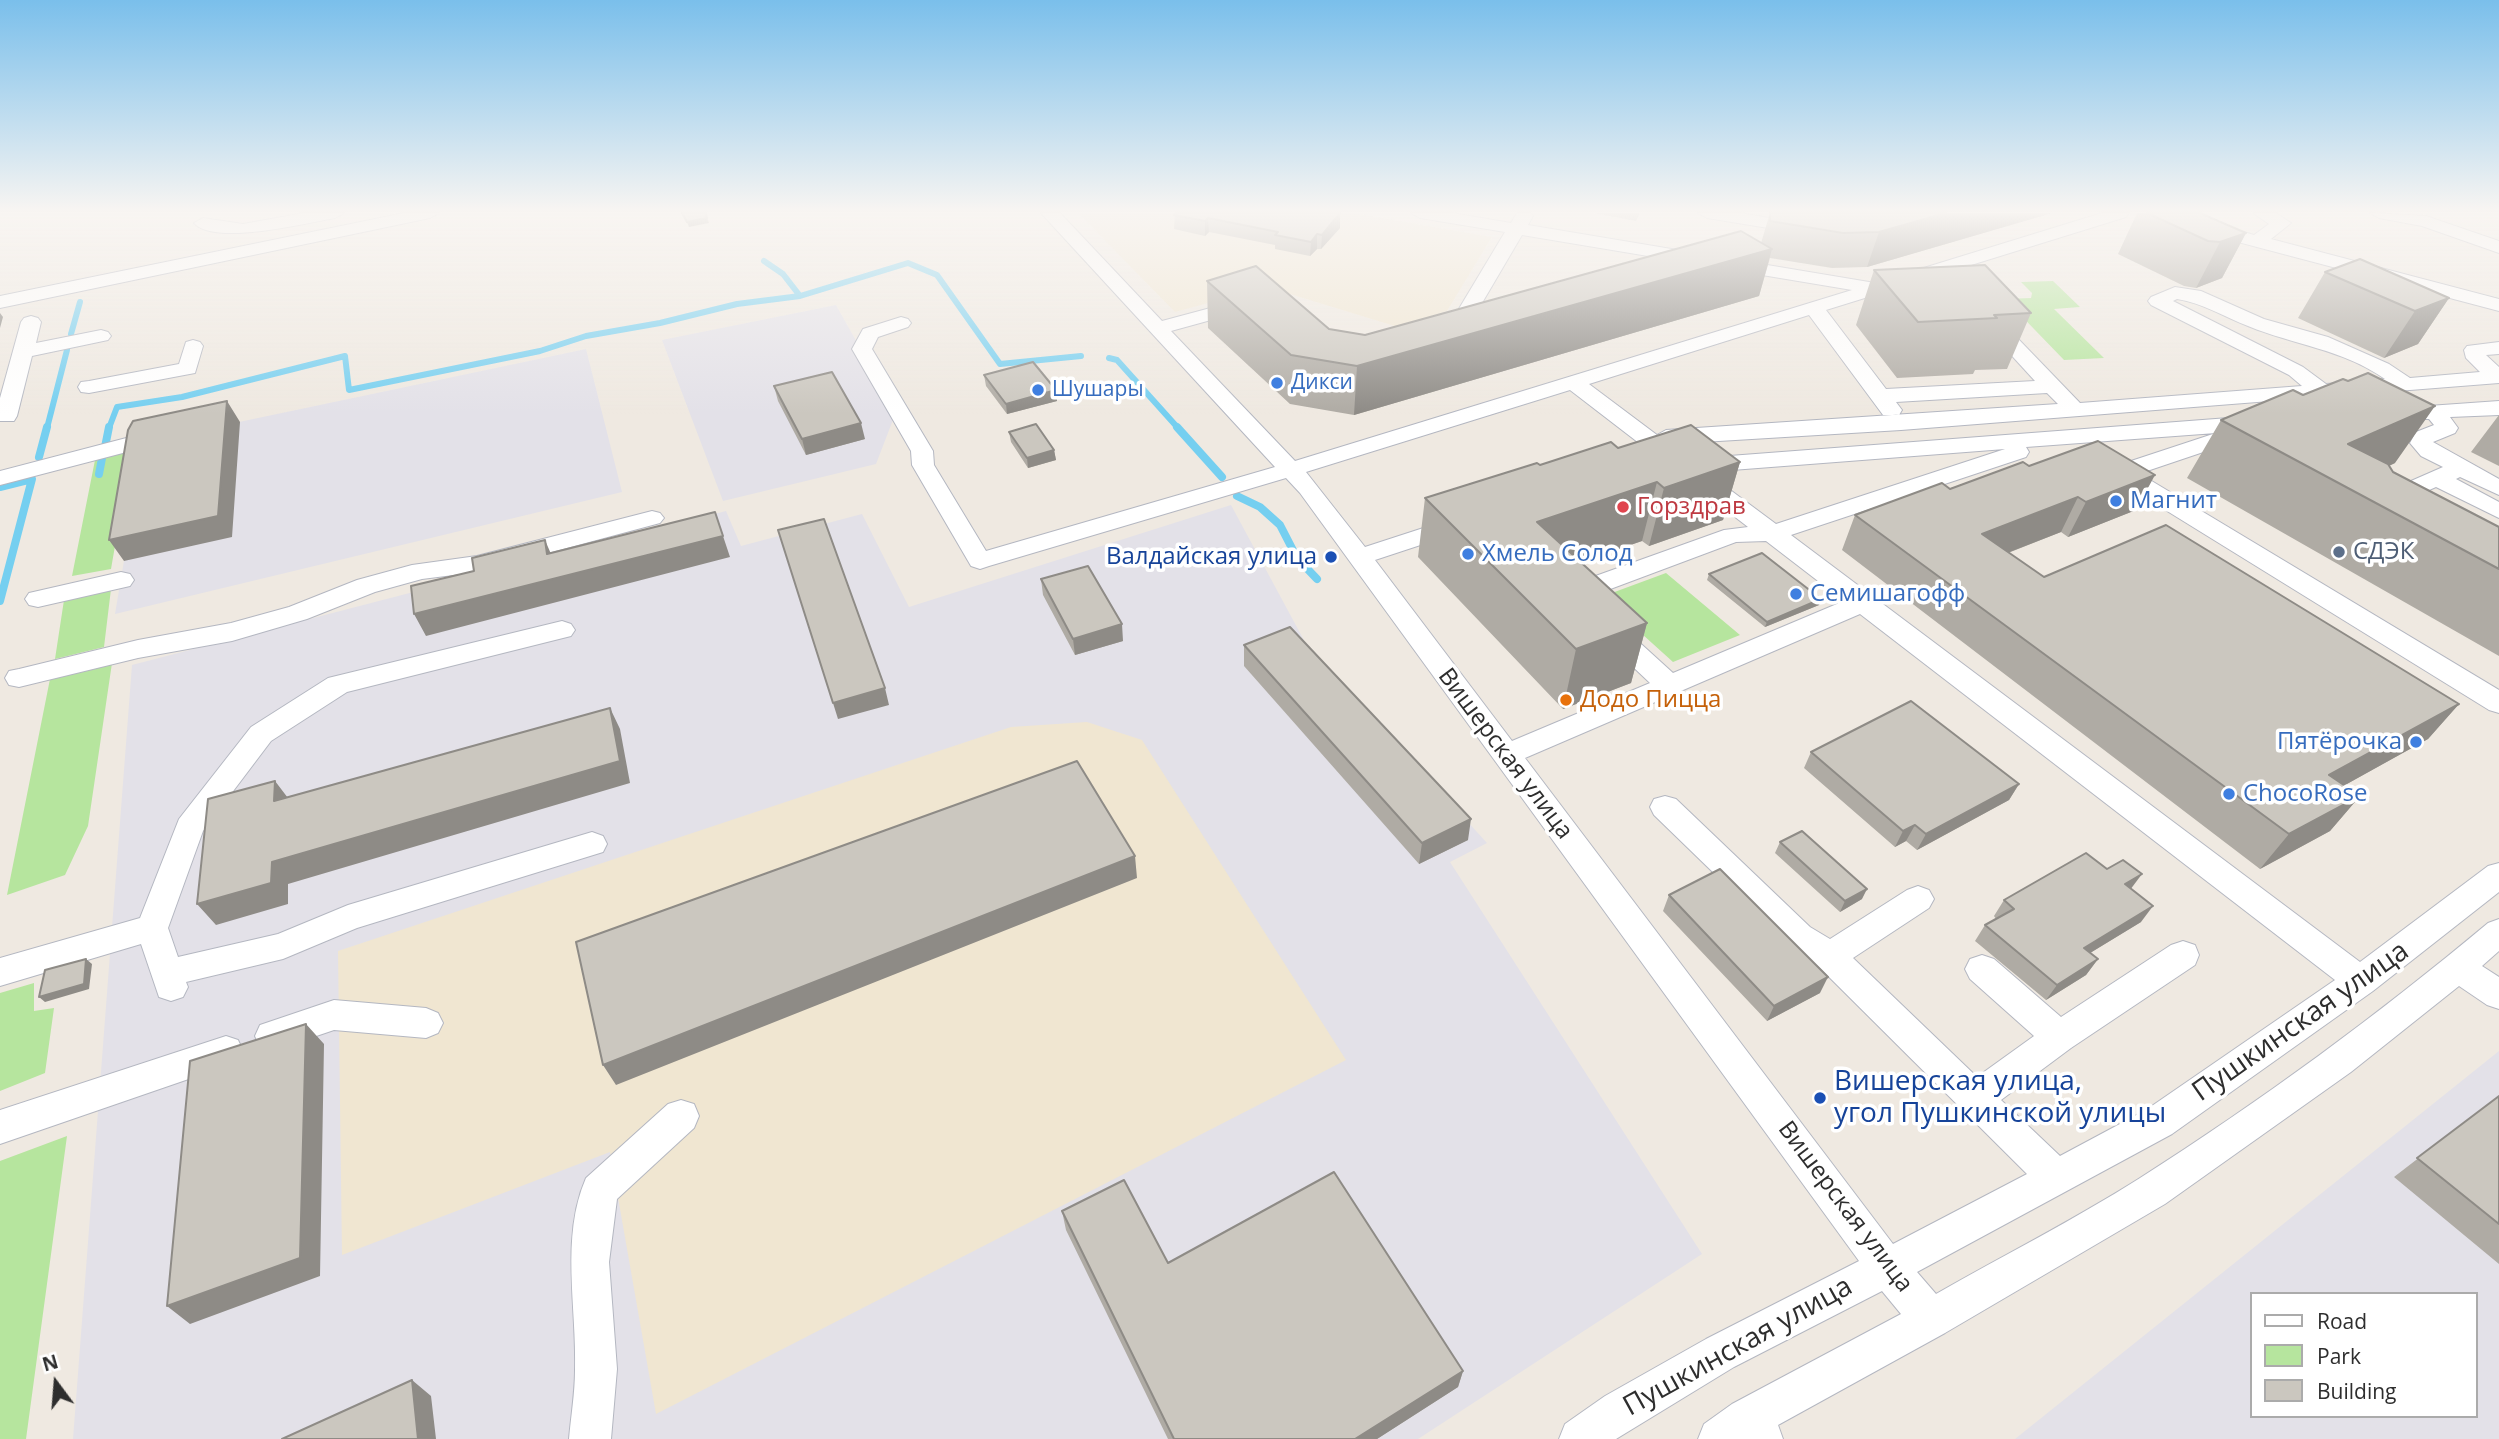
<!DOCTYPE html>
<html>
<head>
<meta charset="utf-8">
<style>
	body { margin:0 }
	#map { position:relative; width:2499px; height:1439px; overflow:hidden; background:#efe9e1; font-family:"Open Sans",sans-serif }
	canvas { display:block }
	.legend { position:absolute; left:2250px; top:1292px; width:228px; height:126px; box-sizing:border-box; background:#fff; border:2px solid #ababab; margin:0; padding:9px 12px; list-style:none; font-size:21px; color:#2e2e2e }
	.legend li { display:flex; align-items:center; gap:14px; height:35px }
	.legend b { width:35px; border:2px solid #ababab }
	.north { position:absolute; left:21px; top:1348px; width:70px; height:70px; -webkit-text-stroke:5px #fff; paint-order:stroke; rotate:344deg; font-size:19px; font-weight:700; line-height:28px; text-align:center; color:#2e2e2e }
	.north::after { content:''; display:block; margin:auto; width:24px; height:32px; background:#2e2e2e; clip-path:polygon(50% 0,100% 100%,50% 72%,0 100%) }
</style>
</head>
<body>
<div id="map">
<canvas width="2499" height="1439"></canvas>
<ul class="legend">
<li><b style="height:9px;background:#fff"></b>Road</li>
<li><b style="height:19px;background:#b6e59e"></b>Park</li>
<li><b style="height:19px;background:#cbc7bf"></b>Building</li>
</ul>
<div class="north">N</div>
</div>
<script>
const g = document.querySelector('canvas').getContext('2d');
g.lineJoin = 'round';
function fillPath(path, color) { g.fillStyle = color; g.fill(path, 'evenodd'); }
function stroke(path, color, width, dash) { g.strokeStyle = color; g.lineWidth = width; g.lineCap = dash ? 'butt' : 'round'; g.setLineDash(dash || []); g.stroke(path); }
function drawText(font, color, halo, rows, align = 'center') {
  g.font = font + ' "Open Sans",sans-serif'; g.lineWidth = 7; g.setLineDash([]); g.textBaseline = 'middle'; g.strokeStyle = halo; g.fillStyle = color; for (const [text, x, y, turn = 0] of rows) {
    g.save(); g.translate(x, y); g.rotate((+turn || 0) * Math.PI / 180); g.textAlign = isNaN(turn) ? turn : align; if (halo) g.strokeText(text, 0, 0); g.fillText(text, 0, 0); g.restore();
  }
}
const industrial = new Path2D(`
	M836,305L896,412L876,464L723,501L662,340Z
	M586,349L622,492L115,614L144,442Z
	M1231,505L1306,644L1487,843L1450,862L1702,1254L1418,1439H73L132,665L726,511L741,546L862,514L909,607Z
	M2499,1051V1439H2015ZM2252,1294H2476V1416H2252Z`);
const education = new Path2D(`
	M1078,213H1354L1492,237L1447,311L1398,327L1267,287L1175,312Z
	M1087,722L1142,740L1346,1060L656,1414L610,1152L342,1255L338,951L1011,727Z`);
const green = new Path2D(`
	M2053,281L2080,307L2054,309L2104,358L2064,360L2005,299L2031,298L2032,293L2021,282Z
	M132,448L111,569L72,576L96,455Z
	M1666,573L1740,635L1673,662L1601,597Z
	M111,589L104,647L55,659L64,600Z
	M112,663L88,826L65,875L7,895L50,679Z
	M34,983V1011L54,1008L45,1073L0,1091V993Z
	M67,1136L26,1439H0V1161Z`);
const streamFar1 = new Path2D(`
	M764,261L783,274L800,296
	M71,334L80,302
	M1109,358L1117,360L1178,428
	M47,428L67,350
	M109,428L117,407L182,397L345,356L349,390L540,351L586,336L660,323L737,304L800,296L908,263L937,275L1000,364L1081,356`);
const stream = new Path2D(`
	M1177,427L1222,477
	M105,447L109,427
	M39,457L47,427
	M99,474L103,453
	M0,487L32,479L0,601
	M1237,496L1260,507L1280,525L1297,558L1317,579`);
const minor = new Path2D(`
	M304,213H344L335,218C307,223 214,246 194,223L203,218L243,224Z
	M404,213H439L430,218L0,308V296Z
	M1041,213H1060L1162,321L1244,299L1251,301L1254,305L1251,309L1171,331L1295,461L1852,290L1522,235L1462,337L1459,341H1445L1442,337L1505,232L1420,218L1411,213H1452L1511,223L1517,213H1531L1533,216L1528,225L1875,283L2102,213H2129L2126,217L1826,310L1886,389L2035,381L1981,322L1984,318H1998L2080,403L2302,386L2289,375L2151,305L2148,301L2151,297L2175,287L2201,291L2264,319L2328,337L2389,364L2410,378L2480,372L2466,358L2464,350L2467,346L2499,342V354L2486,355L2499,367V383L1901,430L1669,444L1694,462L1703,458L2255,416L2263,418L2266,423L2263,428L2235,431L2239,436L2236,441L2147,471L2145,477L2499,690V713L2489,710L2125,485L2121,480L2128,462L2216,433L2026,447L2029,452L2026,457L1791,535L2360,962L2488,866L2499,863V892L2373,991L2172,1134L1917,1272L1936,1294C2004,1255 2074,1220 2140,1178C2261,1101 2378,1015 2488,923L2499,919V951L2482,966L2499,977V1009L2487,1005L2459,986L2351,1072L2165,1204L1945,1333L1778,1425L1783,1439H1698L1704,1424L1732,1404L1901,1314L1882,1291L1734,1367L1616,1439H1559L1565,1424L1605,1396L1706,1339L1859,1261L1300,493L1286,478L989,566L980,569L971,566L912,465L911,451L852,349L863,329L901,317L908,319L911,323L908,327L878,337L872,349L933,451L934,465L986,551L1275,467ZM2177,299C2203,303 2224,317 2248,326C2294,345 2342,349 2385,379L2326,384L2303,367L2173,301ZM1809,315L1883,415H1899L1902,410L1896,402L2047,393L2058,404L1666,430L1657,435L1589,384ZM1570,390L1748,527L1724,530L1576,583L1569,604L1573,610L1650,683L1512,741L1375,560L1466,530L1469,525L1466,520L1457,518L1448,520L1365,547L1306,472ZM2005,449L1776,524L1706,472ZM1766,541L1844,601L1673,673L1595,602L1597,594L1736,542ZM1860,614L2335,980L2146,1110L2060,1156L2001,1100L2071,1048L2195,965L2199,955L2195,945L2183,941L2171,945L2061,1017L1994,959L1982,955L1970,959L1965,969L1970,979L2034,1036L1977,1077L1853,958L1929,908L1934,899L1929,890L1918,886L1907,890L1830,939L1810,927L1676,799L1665,796L1654,799L1650,807L1654,815L1788,945L1818,966L2027,1174L1893,1244L1525,758Z
	M1698,213H1740L1805,224L1814,229L1805,234L1707,218Z
	M2156,213H2180L2254,235L2269,224L2253,213H2276L2291,223L2271,239L2499,299V311L2185,228L2159,217Z
	M2370,213L2426,216L2499,241V253L2422,226L2379,218Z
	M31,316L38,318L41,322L36,343L101,330L108,332L111,336L108,340L32,356L17,416L14,421H0V398L21,322L24,318Z
	M193,340L200,342L203,346L195,373L89,393L81,392L78,387L81,382L89,381L179,364L186,342Z
	M2499,401V415L2450,417L2458,428L2455,433L2433,442L2499,479V495L2460,477L2456,479L2499,502V518L2436,487L2395,505H2379L2375,500L2379,495L2443,467L2421,456L2410,443L2416,432L2434,425L2429,419H2386L2383,414L2386,409Z
	M134,436L142,438L145,443L142,448L0,485V471Z
	M652,511L660,513L664,518L660,523L477,572L422,579L375,592L307,619L232,641L138,658L19,687L9,685L5,678L9,671L19,669L138,640L231,623L289,607L357,580L412,565L477,556Z
	M121,572L130,574L134,580L130,586L38,607L29,605L25,599L29,593Z
	M562,621L571,624L575,630L571,636L347,692L271,741L203,831L168,928L178,957L278,934L348,905L592,832L603,836L607,844L603,852L357,928L283,959L186,982L188,987L183,997L171,1001L159,997L141,944L0,986V958L140,918L179,819L251,727L328,678Z
	M334,1000L426,1008L438,1013L443,1023L438,1033L426,1038L334,1030L272,1051L260,1047L255,1036L260,1025Z
	M226,1036L238,1040L243,1051L238,1062L0,1144V1110Z
	M681,1100L694,1104L699,1116L694,1128L617,1199L609,1262L617,1369L611,1439H569C571,1416 575,1393 575,1370C577,1308 560,1237 586,1178L668,1104Z`);
const wall = new Path2D(`
	M1175,213H1340V228L1321,249H1317L1310,256L1275,249V245L1209,232L1205,236L1174,229Z
	M1594,213H1640L1636,221Z
	M1770,213H2052L1867,267L1832,268L1770,258L1759,296L1354,415L1290,404L1208,328L1207,281L1329,329L1365,335L1761,243Z
	M2137,213H2200L2246,233L2222,278L2196,288L2184,286L2118,254Z
	M1874,270L2031,313L2007,369L1975,370L1973,374L1897,378L1856,325Z
	M2325,272L2449,298L2418,344L2384,358L2298,318Z
	M984,375L1056,390L1057,401L1007,414L986,386Z
	M774,386L865,439L806,455L778,401Z
	M2499,415V466L2471,452Z
	M2221,420L2395,463L2389,466L2393,472L2499,527V656L2187,478Z
	M1009,432L1054,450L1056,460L1028,468L1011,442Z
	M1618,448L1740,462L1723,520L1649,546L1642,541L1580,562L1647,623L1631,683L1563,709L1418,557L1425,498L1540,465Z
	M2029,466L2136,510L2068,537L2061,532L2008,553L2044,577L2459,704L2428,739L2345,785L2360,796L2330,831L2260,869L1842,550L1855,515Z
	M1709,574L1821,599L1819,605L1765,627L1707,580Z
	M1041,579L1123,641L1075,655L1043,595Z
	M1244,645L1468,840L1419,864L1244,666Z
	M1811,752L2019,784L2009,800L1917,850L1906,841L1895,847L1804,768Z
	M1780,842L1862,899L1840,912L1775,853Z
	M2131,889L2141,922L2090,953L2098,959L2086,975L2046,1000L1975,941L1985,925L1996,919L1994,916L2004,900Z
	M1669,895L1820,993L1767,1021L1663,911Z
	M2499,1096V1264L2394,1177Z
	M1062,1211L1168,1263L1463,1371L1458,1387L1377,1439H1168L1066,1230Z`);
const shadedWall = new Path2D(`
	M1340,213V228L1321,249L1322,235Z
	M1946,213H2052L1867,267L1879,232Z
	M707,218L709,223L689,227L687,222Z
	M1208,218L1209,232L1205,236V221Z
	M2246,233L2222,278L2196,288L2220,242Z
	M1317,234V249L1310,256L1311,242Z
	M1772,249L1759,296L1354,415L1357,366Z
	M2449,298L2418,344L2384,358L2415,311Z
	M0,313L3,317L0,328Z
	M1056,390L1057,401L1007,414L1006,404Z
	M227,401L240,422L232,537L124,561L109,540Z
	M2435,406L2395,463L2345,486L2348,444Z
	M861,423L865,439L806,455L802,439Z
	M1054,450L1056,460L1028,468L1027,458Z
	M1740,462L1723,520L1649,546L1664,488Z
	M2155,475L2136,510L2068,537L2086,502Z
	M1657,482L1642,541L1526,581L1537,522Z
	M2078,497L2061,532L1966,569L1982,534Z
	M715,512L730,557L426,636L414,614Z
	M545,540L554,561L547,554Z
	M1821,599L1819,605L1765,627L1767,622Z
	M1647,623L1631,683L1563,709L1576,649Z
	M1122,624L1123,641L1075,655L1073,639Z
	M885,688L889,705L838,719L833,703Z
	M2459,704L2428,739L2300,810L2329,775Z
	M610,708L620,729L630,783L288,884V904L216,925L197,904L272,862Z
	M275,781L291,802L274,801Z
	M2019,784L2009,800L1917,850L1926,834Z
	M2360,796L2330,831L2260,869L2289,834Z
	M1471,819L1468,840L1419,864L1422,843Z
	M1915,825L1906,841L1895,847L1903,831Z
	M1135,856L1137,878L616,1085L603,1065Z
	M2142,874L2130,890L2125,884Z
	M1867,889L1862,899L1840,912L1845,901Z
	M2153,906L2141,922L2072,964L2084,948Z
	M86,959L92,964L89,989L45,1002L39,997Z
	M2098,959L2086,975L2046,1000L2057,985Z
	M1828,977L1820,993L1767,1021L1774,1006Z
	M306,1024L324,1044L320,1276L190,1324L167,1306Z
	M1463,1371L1458,1387L1377,1439H1355Z
	M412,1380L431,1396L436,1439H418Z`);
const building = new Path2D(`
	M682,213H706L707,218L687,222Z
	M1176,213H1340L1322,235L1317,234L1311,242L1275,235L1278,232L1208,218L1205,221L1174,215Z
	M1770,213H1946L1879,232L1843,233L1770,221Z
	M2147,213H2200L2246,233L2220,242L2208,241Z
	M1741,231L1772,249L1357,366L1291,355L1207,281L1256,266L1329,329L1365,335Z
	M2360,259L2449,298L2415,311L2325,272Z
	M1985,265L2031,313L1994,315L1997,318L1918,322L1874,270Z
	M1033,362L1056,390L1006,404L984,375Z
	M832,372L861,423L802,439L774,386Z
	M2368,373L2435,406L2348,444L2388,464L2393,472L2499,527V569L2221,420L2293,390L2303,395L2343,379L2348,381Z
	M227,401L218,516L109,540L128,430L133,421Z
	M1036,424L1054,450L1027,458L1009,432Z
	M1691,425L1740,462L1664,488L1657,482L1537,522L1647,623L1576,649L1425,498L1537,463L1540,465L1611,442L1618,448Z
	M2098,441L2155,475L2086,502L2078,497L1982,534L2044,577L2166,525L2459,704L2329,775L2360,796L2289,834L1855,515L1942,483L1950,489L2023,462L2029,466Z
	M715,512L723,536L414,614L411,586L474,571L472,558L545,540L547,554Z
	M824,519L885,688L833,703L778,530Z
	M1762,553L1821,599L1767,622L1709,574Z
	M1088,566L1122,624L1073,639L1041,579Z
	M1290,627L1471,819L1422,843L1244,645Z
	M1911,701L2019,784L1926,834L1915,825L1903,831L1811,752Z
	M610,708L620,761L272,862L271,883L197,904L208,799L275,781L274,801Z
	M1077,761L1135,856L603,1065L576,942Z
	M1802,831L1867,889L1845,901L1780,842Z
	M2086,853L2107,869L2123,860L2142,874L2125,884L2153,906L2084,948L2098,959L2057,985L1985,925L2014,909L2004,900Z
	M1720,869L1828,977L1774,1006L1669,895Z
	M86,959L84,984L39,997L45,970Z
	M306,1024L300,1258L167,1306L190,1061Z
	M2499,1096V1224L2417,1158Z
	M1334,1172L1463,1371L1355,1439H1174L1062,1211L1124,1180L1168,1263Z
	M412,1380L418,1439H282Z`);
const markers = [
	[1277,383,7,"#3f7fe0"],
	[1038,390,7,"#3f7fe0"],
	[2116,501,7,"#3f7fe0"],
	[1623,507,7,"#e0444e"],
	[2339,552,7,"#5c6f8a"],
	[1468,554,7,"#3f7fe0"],
	[1331,557,7,"#1a4fb4"],
	[1796,594,7,"#3f7fe0"],
	[1566,700,7,"#e8710a"],
	[2416,742,7,"#3f7fe0"],
	[2229,794,7,"#3f7fe0"],
	[1820,1098,7,"#1a4fb4"]
];
const farShopnames = [
	["Дикси",1291,383],
	["Шушары",1052,390]
];
const shopNames = [
	["Магнит",2130,501],
	["Хмель Солод",1482,554],
	["Семишагофф",1810,594],
	["Пятёрочка",2402,742,"right"],
	["ChocoRose",2243,794]
];
const healthNames = [
	["Горздрав",1637,507]
];
const serviceNames = [
	["СДЭК",2353,552]
];
const transitNames = [
	["Валдайская улица",1317,557]
];
const foodNames = [
	["Додо Пицца",1580,700]
];
const streetNames = [
	["Вишерская улица",1505,754,53],
	["Вишерская улица",1845,1207,53]
];
const nearStreetnames = [
	["Пушкинская улица",2301,1022,-35],
	["Пушкинская улица",1738,1347,-29]
];
const nearTransitnames = [
	["Вишерская улица,",1834,1082],
	["угол Пушкинской улицы",1834,1114]
];
fillPath(industrial, '#e3e1e8');
fillPath(education, '#f0e6d1');
fillPath(green, '#b6e59e');
stroke(streamFar1, '#75cff0', 6);
stroke(stream, '#75cff0', 8);
stroke(minor, '#b4b7c1', 2);
fillPath(minor, '#fff');
fillPath(wall, '#afaba4');
fillPath(shadedWall, '#8e8b86');
fillPath(building, '#cbc7bf');
stroke(building, '#8e8b86', 2);
const sky = g.createLinearGradient(0, 0, 0, 414);
sky.addColorStop(0, '#7abfeb');
sky.addColorStop(0.51, '#f8f5f2');
sky.addColorStop(1, '#f8f5f200');
g.fillStyle = sky;
g.fillRect(0, 0, 2499, 414);
for (const [x, y, r, color] of markers) { const dot = new Path2D(); dot.arc(x, y, r, 0, 2 * Math.PI); g.fillStyle = color; g.fill(dot); stroke(dot, '#fff', 2.5); }
drawText('21px', '#366cbe', '#fff', farShopnames, 'left');
drawText('24px', '#366cbe', '#fff', shopNames, 'left');
drawText('24px', '#be3a42', '#fff', healthNames, 'left');
drawText('24px', '#4e5e75', '#fff', serviceNames, 'left');
drawText('24px', '#164399', '#fff', transitNames, 'right');
drawText('24px', '#c56008', '#fff', foodNames, 'left');
drawText('24px', '#2e2e2e', '#fff', streetNames);
drawText('28px', '#2e2e2e', '#fff', nearStreetnames);
drawText('28px', '#164399', '#fff', nearTransitnames, 'left');
</script>
</body>
</html>
